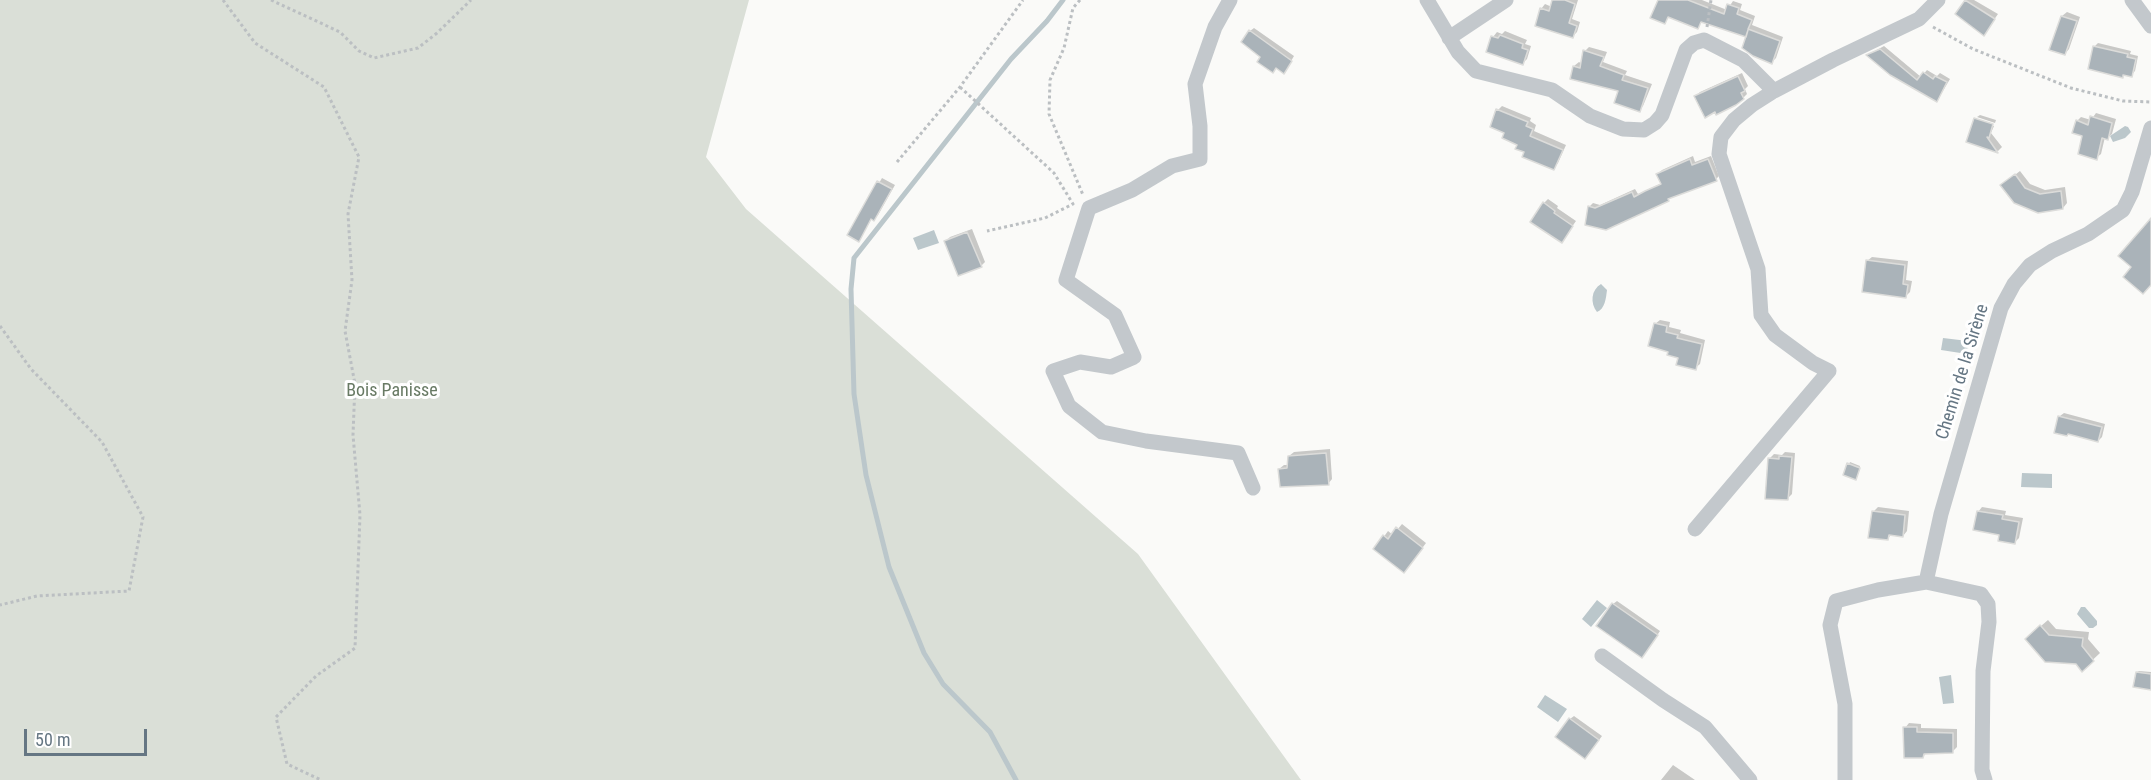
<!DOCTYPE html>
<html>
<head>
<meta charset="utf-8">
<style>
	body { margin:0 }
	#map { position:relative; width:2151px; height:780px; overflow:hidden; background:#fafaf8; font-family:"Roboto Condensed",sans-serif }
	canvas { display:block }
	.scale { position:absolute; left:24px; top:729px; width:123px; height:27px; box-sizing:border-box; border:3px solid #657683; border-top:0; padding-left:8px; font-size:18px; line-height:21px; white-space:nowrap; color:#657683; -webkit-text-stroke:4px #fff; paint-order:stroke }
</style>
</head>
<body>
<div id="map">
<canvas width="2151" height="780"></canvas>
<div class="scale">50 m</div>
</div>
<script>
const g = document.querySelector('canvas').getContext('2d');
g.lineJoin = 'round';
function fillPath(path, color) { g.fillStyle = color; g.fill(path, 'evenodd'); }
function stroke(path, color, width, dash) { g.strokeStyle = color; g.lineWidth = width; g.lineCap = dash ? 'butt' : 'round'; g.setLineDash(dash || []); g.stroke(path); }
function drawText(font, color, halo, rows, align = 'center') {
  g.font = font + ' "Roboto Condensed",sans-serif'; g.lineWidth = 6; g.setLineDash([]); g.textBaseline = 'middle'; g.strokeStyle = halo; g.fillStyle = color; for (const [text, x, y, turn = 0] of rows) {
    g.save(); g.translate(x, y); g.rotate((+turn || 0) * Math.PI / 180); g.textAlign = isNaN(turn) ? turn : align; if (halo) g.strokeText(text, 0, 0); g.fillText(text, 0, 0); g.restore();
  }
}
const green = new Path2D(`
	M0,0H749L706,157L746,209L1138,554L1301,780H0Z`);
const water = new Path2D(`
	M2125,126L2128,127L2131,132L2125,138L2113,142L2110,136Z
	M934,230L939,243L918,250L913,238Z
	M1601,284L1607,290C1606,298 1605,309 1597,312C1590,303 1591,290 1601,284Z
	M1943,338L1968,341L1967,354L1941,350Z
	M2022,473L2052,474V488L2021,487Z
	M1597,600L1607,608L1591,627L1582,619Z
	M2081,607H2085L2097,621V625L2093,628H2089L2077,614Z
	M1951,675L1954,703L1943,704L1939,677Z
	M1545,695L1567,709L1558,722L1537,707Z`);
const shadow = new Path2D(`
	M1554,0H1578L1572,19L1580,22L1577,32L1572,37L1541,9L1545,4L1552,7Z
	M1660,0H1702L1727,10L1733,1L1742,4L1740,10L1755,16L1752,25L1783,37L1776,58L1772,62L1749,31L1702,21L1698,27L1670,16L1665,22Z
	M1966,0H1974L1998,14L1984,34L1957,14Z
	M2067,12L2080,17L2069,49L2065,54L2062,16Z
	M1254,28L1294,56L1287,68L1277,67L1273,71L1262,57L1250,31Z
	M1505,31L1527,40L1525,44L1531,46L1527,59L1523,63L1493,37L1497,32L1502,34Z
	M2098,43L2131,51L2130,54L2138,56L2135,71L2131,75L2125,74L2122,76L2094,47Z
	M1884,46L1921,77L1927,70L1937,76L1940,73L1950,79L1940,96L1868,55Z
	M1589,47L1607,52L1603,62L1627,71L1625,75L1652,84L1643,106L1639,110L1620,90L1571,78L1574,66L1579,62L1582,64L1585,51Z
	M1742,73L1748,86L1745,89L1747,94L1743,98L1696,96L1700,92Z
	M1502,106L1531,118L1530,121L1536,125L1534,131L1566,145L1558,163L1554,168L1526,151L1506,133L1498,110Z
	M2096,113L2116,119L2112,134L2107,138L2105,137L2101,154L2096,158L2077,121L2081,117L2091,120Z
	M1980,115L1996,120L1995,123L1977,117Z
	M1976,118V120L1994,126L1991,133L2002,147L1998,151L1968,141Z
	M1693,156L1695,162L1711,156L1719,176L1716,179L1672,195L1668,200L1606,228L1589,207L1593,203L1600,205L1635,189L1638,194L1662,183L1658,174L1662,170Z
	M2020,171L2030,184L2045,190L2065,187L2067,203L2063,208L2007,181Z
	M882,178L895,185L878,215L872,218L859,240L849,235Z
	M1548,199L1558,206L1557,208L1576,221L1562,241L1544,203Z
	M972,229L985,262L981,266L946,241L950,237Z
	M1872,257L1908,261L1906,280L1912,281L1910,292L1906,296L1867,261Z
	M1660,320L1670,322L1669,327L1681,330L1680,333L1705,340L1700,364L1695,368L1670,351L1655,324Z
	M2064,413L2105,424L2102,437L2098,441L2068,433L2056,432L2060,416Z
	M1330,449L1332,479L1328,484L1279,469L1284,465H1289V456L1294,452Z
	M1785,452L1795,453L1792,494L1788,498L1769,459L1774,454L1782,455Z
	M1850,462L1860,466L1857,476L1849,464Z
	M1878,507L1909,511L1907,531L1903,536L1892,534L1887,539L1873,512Z
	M1982,507L2006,511L2005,515L2023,518L2019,538L2015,542L2000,534L1978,512Z
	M1402,524L1426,543L1408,567L1375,549L1388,531L1393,535Z
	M1617,601L1660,631L1646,652L1613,604Z
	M2048,620L2056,629L2089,632L2088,639L2100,653L2082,670L2076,663L2034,632Z
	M2139,671L2151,672V689L2137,672Z
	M1574,716L1602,736L1589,754L1570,719Z
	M1909,723L1921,724V728L1957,729V747L1952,752H1927L1923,757L1905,728Z
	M1673,765L1695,780H1661Z`);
const stream = new Path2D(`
	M1016,780L990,732L943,684L924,653L889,567L866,475L854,394L851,289L854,258L1011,59L1047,21L1063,0`);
const building = new Path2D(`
	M1552,0H1565L1575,4L1569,23L1577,26L1573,38L1535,26L1540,8L1549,11Z
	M1658,0H1688L1724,14L1727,4L1739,8L1737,14L1752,20L1748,29L1780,41L1772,64L1753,56L1742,48L1748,30L1746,37L1701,22L1698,29L1668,17L1665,24L1650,18Z
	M1965,0L1995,19L1984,36L1955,14Z
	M2061,16L2077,21L2065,55L2049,50Z
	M1249,30L1292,61L1284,74L1276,68L1273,73L1257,62L1260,57L1241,42Z
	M1500,35L1523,44L1522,48L1528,50L1523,65L1486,52L1491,36L1498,38Z
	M2093,46L2128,54L2127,57L2136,59L2132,77L2123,75V78L2088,69Z
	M1880,49L1917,80L1923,72L1933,79L1935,76L1947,82L1937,102L1890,75L1866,55Z
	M1583,50L1604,57L1600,66L1624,75L1622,80L1648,88L1640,112L1614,103L1618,91L1570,79L1573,66L1580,68Z
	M1738,76L1745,91L1741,93L1744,99L1736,105L1716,115L1715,112L1705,118L1694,96Z
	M1496,109L1528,122L1526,126L1533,129L1530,136L1563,150L1554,170L1522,157L1524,152L1515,149L1517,145L1502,138L1504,133L1490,127Z
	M2090,116L2112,123L2108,140L2102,138L2097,160L2078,154L2082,136L2072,133L2076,120L2088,125Z
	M1974,118L1993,124L1989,138L1987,137L1998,153L1966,142Z
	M1690,159L1692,165L1708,159L1717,181L1668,199L1669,201L1606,230L1585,225L1588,206L1595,208L1632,192L1634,197L1645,191L1661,184L1656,174Z
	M2015,174L2025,188L2040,194L2061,191L2063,209L2038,213L2014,203L2000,185Z
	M877,181L892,189L874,221L871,219L859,242L847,235Z
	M1543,202L1555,211L1554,213L1573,226L1562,243L1530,222Z
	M2151,218V285L2143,294L2123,277L2131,267L2118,256Z
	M967,232L982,267L958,276L944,241Z
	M1866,260L1905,265L1903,284L1908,285L1906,298L1862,292Z
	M1654,323L1667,326L1666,332L1678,335L1677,338L1702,344L1696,370L1676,365L1678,358L1667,355L1668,352L1648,346Z
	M2058,416L2102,427L2098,442L2068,434L2067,436L2054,433Z
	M1326,453L1329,485L1280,487L1278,469L1287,468L1288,456Z
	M1779,456L1792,457L1788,500L1765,499L1768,458L1779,459Z
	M1847,463L1860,468L1856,480L1843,475Z
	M1872,511L1905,515L1903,537L1889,535L1888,540L1868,538Z
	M1977,511L2003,515L2002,519L2019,522L2015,544L1998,541L1999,535L1973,530Z
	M1396,527L1423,548L1404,573L1373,549L1383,535L1388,539Z
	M1612,603L1658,635L1642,658L1596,626Z
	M2040,625L2049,635L2083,638L2082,646L2094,661L2082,672L2076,664L2045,662L2025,639Z
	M2136,672L2151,674V690L2133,687Z
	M1569,718L1599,740L1585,759L1555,737Z
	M1903,727H1917V732L1953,733V753L1924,754L1923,758H1904Z`);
const path = new Path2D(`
	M223,0L255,43L324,87L359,157L348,214L352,280L345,331L355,384L353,435L360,515L355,648L316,676L276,717L287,764L321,780
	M271,0L340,32L359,51L374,58L418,48L437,33L471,0
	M1080,0L1073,8L1064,48L1050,80L1049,114L1083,195
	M1707,27L1711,0
	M1933,27L1973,49L2071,88L2123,101L2151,102
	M960,87L1054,173L1073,204L1045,218L987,231
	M897,162L960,87L1023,0
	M0,326L31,369L102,442L143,517L129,591L37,596L0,605`);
const minor = new Path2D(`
	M1230,0L1215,27L1195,84L1200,126V159L1172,166L1132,190L1089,208L1066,280L1115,315L1134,357L1111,367L1080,362L1053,371L1069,406L1102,432L1146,441L1238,453L1253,488
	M1427,0L1458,52L1476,71L1552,90L1590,116L1623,129L1644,130L1655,123L1662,115L1686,50L1694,43L1704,40L1743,60L1774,91
	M2132,0L2151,26
	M1449,38L1506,0
	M1695,529L1829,371L1813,363L1775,335L1761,315L1758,269L1719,154L1721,137L1734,120L1752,105L1774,91L1833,60L1919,19L1938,0
	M1926,582L1981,594L1988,604L1989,622L1983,671L1982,770L1985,780
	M1602,656L1663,700L1705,727L1750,780
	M1845,780V704L1830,625L1836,601L1878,590L1926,582L1941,514L2001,308L2014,284L2030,265L2052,251L2088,234L2123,210L2132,192L2151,128`);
const streetNames = [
	["Chemin de la Sirène",1963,372,-73]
];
const parkNames = [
	["Bois Panisse",392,391]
];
fillPath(green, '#dadfd7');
fillPath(water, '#bbc7cb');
fillPath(shadow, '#0003');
stroke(stream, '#bbc7cb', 5);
fillPath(building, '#aab3b9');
stroke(building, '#dcdcda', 1.5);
stroke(path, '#bbbfc2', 3, [3, 3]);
stroke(minor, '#c3c8cc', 15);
drawText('18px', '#657683', '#fff', streetNames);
drawText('18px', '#687a64', '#fff', parkNames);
</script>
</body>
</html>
